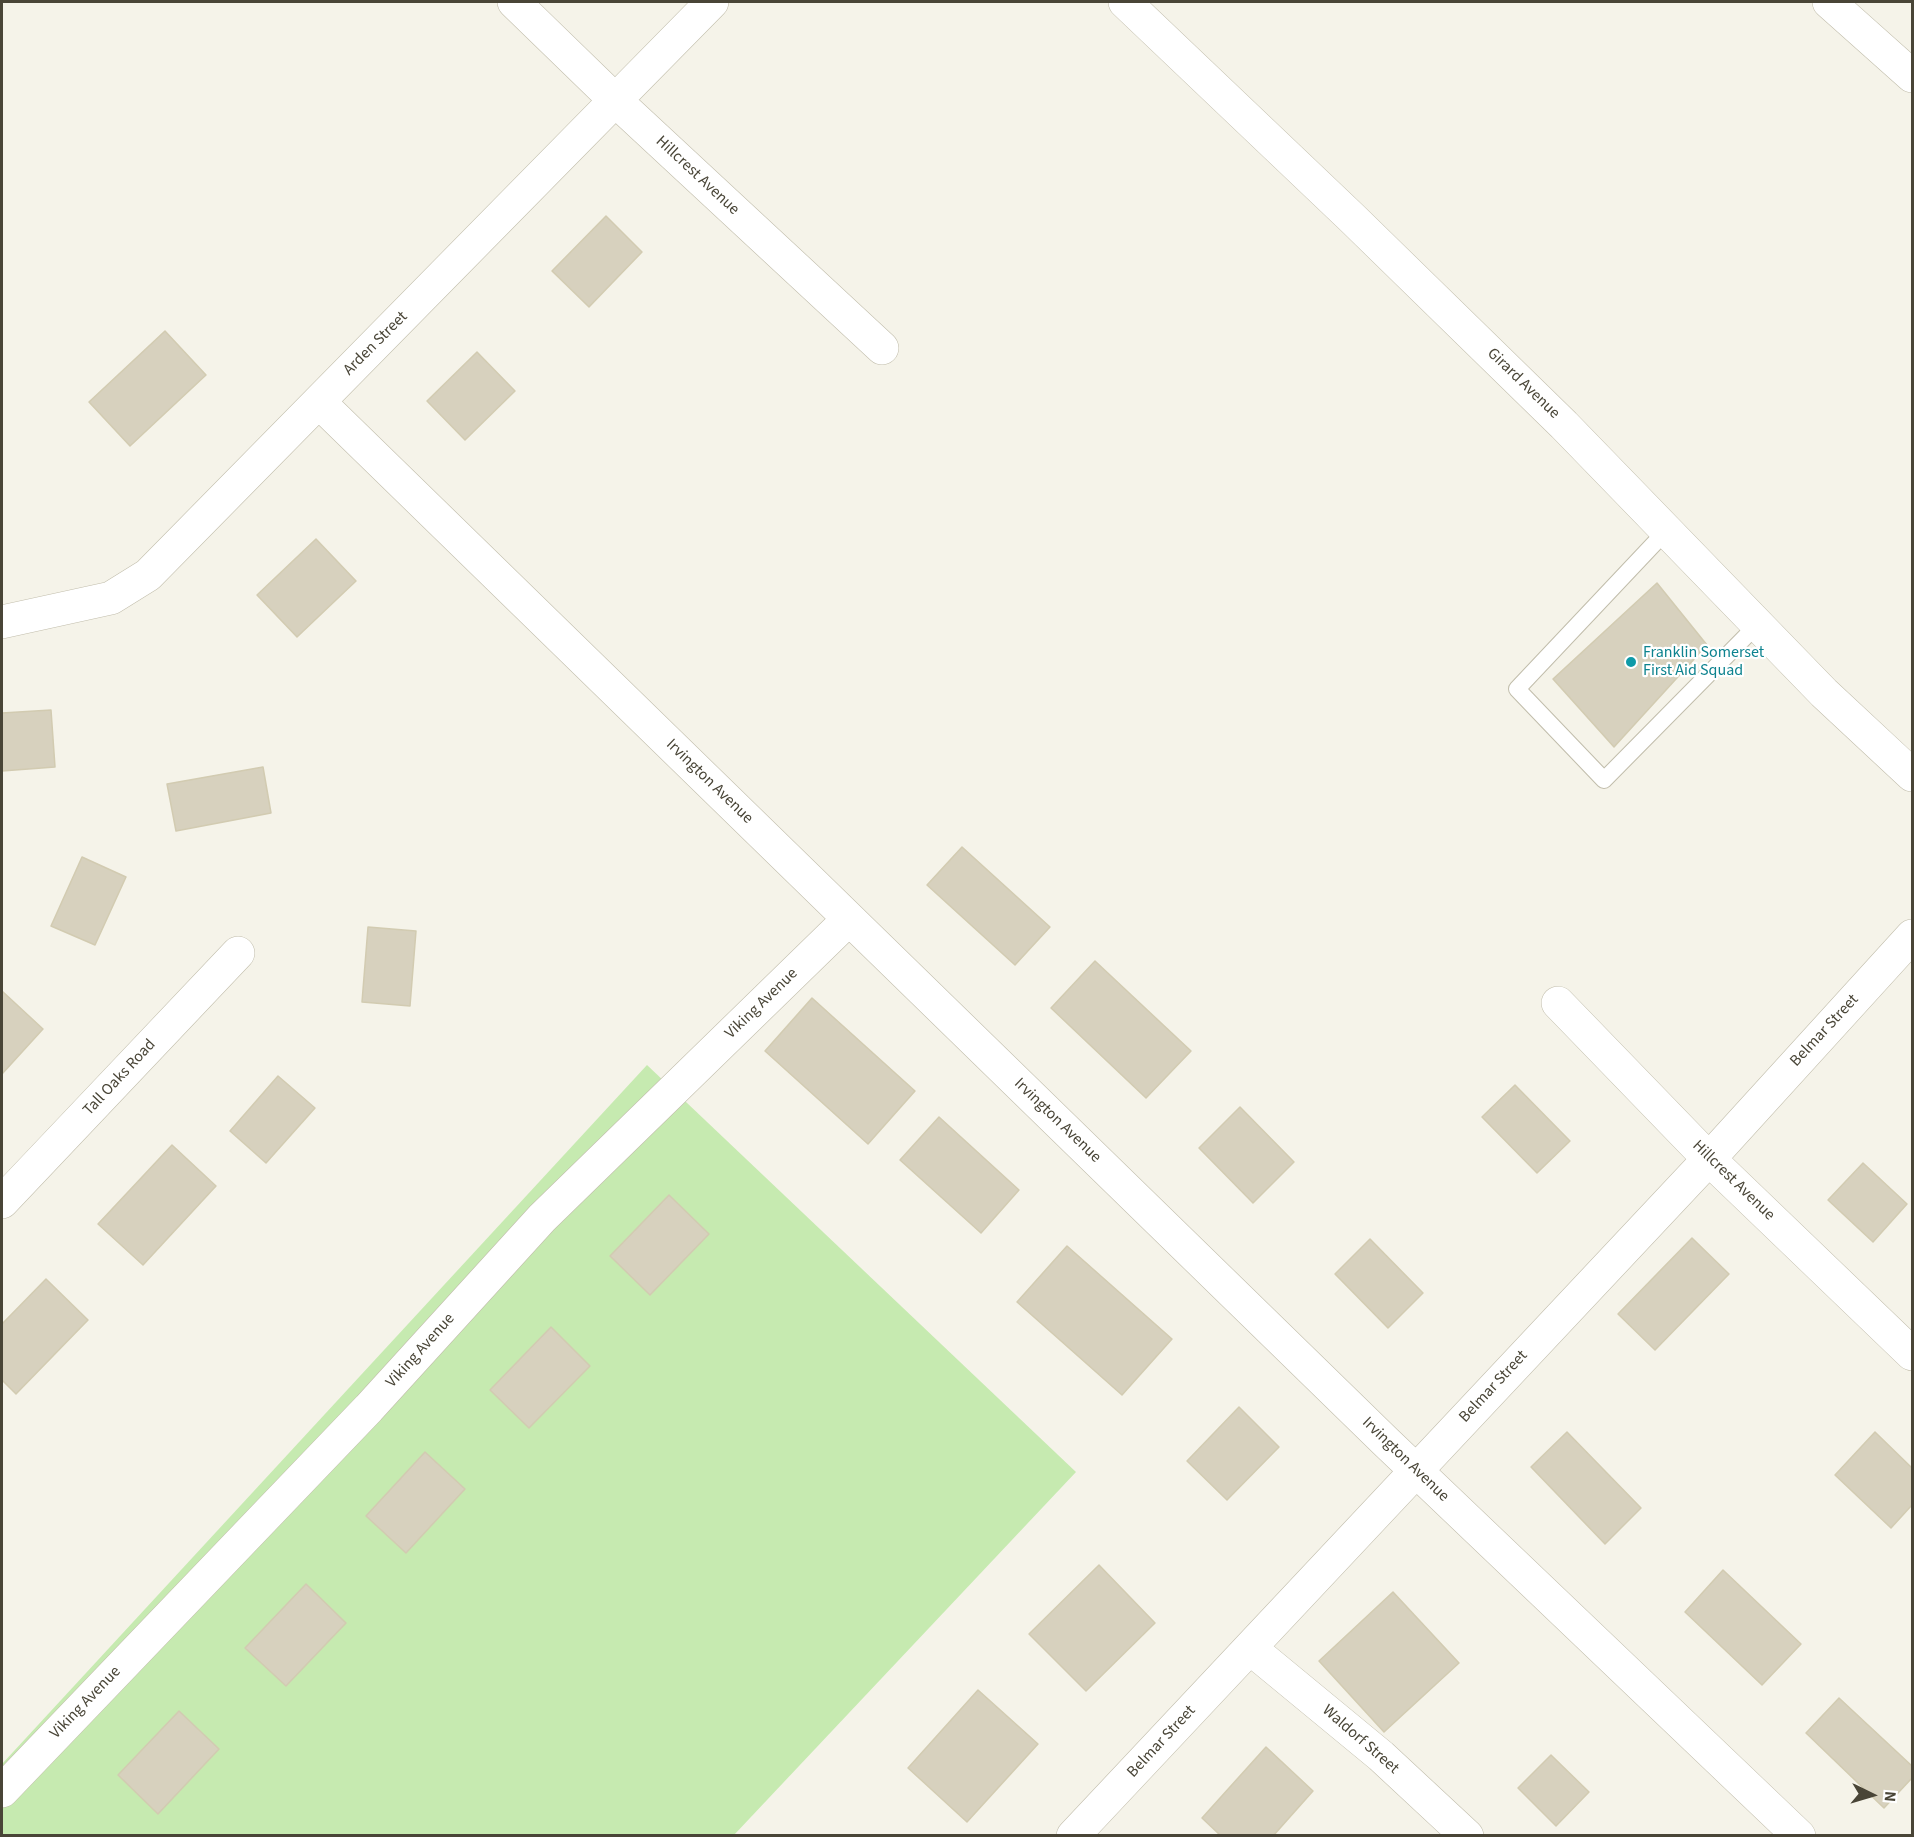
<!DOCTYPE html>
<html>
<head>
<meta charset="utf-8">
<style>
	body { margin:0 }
	#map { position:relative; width:1914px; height:1837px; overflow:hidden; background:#f5f3e9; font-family:"Source Sans 3",sans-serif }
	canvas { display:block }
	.frame { position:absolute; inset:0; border:3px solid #494537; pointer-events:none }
	.north { position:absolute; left:1842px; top:1765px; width:60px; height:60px; -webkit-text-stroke:4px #fff; paint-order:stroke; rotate:95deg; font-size:16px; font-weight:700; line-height:24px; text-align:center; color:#494537 }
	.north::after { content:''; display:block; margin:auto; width:21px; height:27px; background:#494537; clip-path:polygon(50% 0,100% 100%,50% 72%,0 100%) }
</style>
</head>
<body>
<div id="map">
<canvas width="1914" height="1837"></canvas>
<div class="frame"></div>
<div class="north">N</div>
</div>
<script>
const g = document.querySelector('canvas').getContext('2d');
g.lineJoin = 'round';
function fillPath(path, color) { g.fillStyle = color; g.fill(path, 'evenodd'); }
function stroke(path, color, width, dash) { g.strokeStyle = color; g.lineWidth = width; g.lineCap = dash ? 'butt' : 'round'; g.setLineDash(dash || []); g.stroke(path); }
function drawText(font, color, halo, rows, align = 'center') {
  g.font = font + ' "Source Sans 3",sans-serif'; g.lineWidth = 4.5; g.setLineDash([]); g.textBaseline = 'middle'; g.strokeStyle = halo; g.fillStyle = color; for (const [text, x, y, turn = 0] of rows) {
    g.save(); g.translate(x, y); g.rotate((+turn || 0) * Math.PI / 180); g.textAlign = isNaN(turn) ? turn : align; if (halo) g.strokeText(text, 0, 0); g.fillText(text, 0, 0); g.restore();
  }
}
const green = new Path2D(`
	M647,1065L1076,1472L734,1835H2V1764Z`);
const building = new Path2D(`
	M606,216L642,252L589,307L552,271Z
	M165,331L206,375L130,446L89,402Z
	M477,352L515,391L465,440L427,401Z
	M316,539L356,581L297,637L257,595Z
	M1657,583L1707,645L1614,747L1553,679Z
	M51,710L55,767L2,771V713Z
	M263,767L271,813L176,831L167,784Z
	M962,847L1050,927L1015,965L927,885Z
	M82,857L126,877L95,945L51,926Z
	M368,927L416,931L410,1006L362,1002Z
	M1095,961L1191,1051L1146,1098L1051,1008Z
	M2,991L43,1029L2,1074Z
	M812,998L915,1091L868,1144L765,1051Z
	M278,1076L315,1108L266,1163L230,1131Z
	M1515,1085L1570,1141L1537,1173L1482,1117Z
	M1240,1107L1294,1162L1253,1203L1199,1148Z
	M939,1117L1019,1190L981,1233L900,1160Z
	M172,1145L216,1186L143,1265L98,1224Z
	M1863,1163L1907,1204L1873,1242L1828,1200Z
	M669,1195L709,1234L650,1295L610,1256Z
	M1692,1238L1729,1274L1655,1350L1618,1314Z
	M1370,1239L1423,1293L1388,1328L1335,1274Z
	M1067,1246L1172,1339L1122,1395L1017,1302Z
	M46,1279L88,1320L16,1394L2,1380V1324Z
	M551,1327L590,1366L529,1428L490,1390Z
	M1239,1407L1279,1447L1227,1500L1187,1461Z
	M1567,1432L1641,1508L1605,1544L1531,1467Z
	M1875,1432L1912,1468V1505L1891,1528L1835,1475Z
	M425,1452L465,1489L406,1553L366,1516Z
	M1099,1565L1155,1623L1086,1691L1029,1634Z
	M1723,1570L1801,1644L1762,1685L1685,1612Z
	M306,1584L346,1623L286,1686L245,1648Z
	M1393,1592L1459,1663L1384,1732L1319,1661Z
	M978,1690L1038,1744L967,1822L908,1768Z
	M1839,1698L1912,1766V1778L1884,1808L1806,1733Z
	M179,1711L219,1749L158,1814L118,1775Z
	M1266,1747L1313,1791L1273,1836H1221L1202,1818Z
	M1551,1755L1589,1792L1556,1826L1518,1788Z`);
const lane = new Path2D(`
	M1667,530L1517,689L1604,780L1758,624`);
const street = new Path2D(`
	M514,2L616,101L882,348
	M1125,2L1352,218L1564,425L1824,693L1912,775
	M1829,2L1912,76
	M319,402L1386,1442L1799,1836
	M2,622L111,598L148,575L712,2
	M1558,1003L1709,1159L1912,1354
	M2,1202L238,953
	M1250,1648L1381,1756L1467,1836
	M2,1791L369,1408L542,1218L849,919
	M1073,1836L1709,1159L1912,936`);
const markers = [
	[1631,662,6,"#0f9aa8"]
];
const streetNames = [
	["Hillcrest Avenue",697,176,43],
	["Arden Street",376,344,-45],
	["Girard Avenue",1523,384,44],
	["Irvington Avenue",709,782,44],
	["Viking Avenue",762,1004,-44],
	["Belmar Street",1825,1031,-47],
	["Tall Oaks Road",120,1078,-47],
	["Irvington Avenue",1057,1121,44],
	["Hillcrest Avenue",1733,1181,44],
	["Viking Avenue",421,1351,-48],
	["Belmar Street",1494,1387,-47],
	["Irvington Avenue",1405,1460,44],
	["Viking Avenue",86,1703,-46],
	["Waldorf Street",1360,1740,41],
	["Belmar Street",1162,1742,-47]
];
const cultureNames = [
	["Franklin Somerset",1643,653],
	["First Aid Squad",1643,671]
];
fillPath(green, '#c6eab0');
fillPath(building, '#d7d1be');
stroke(building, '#d2cbb1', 1.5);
stroke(lane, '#c1bdab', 18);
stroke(street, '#c1bdab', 34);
stroke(lane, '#fff', 16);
stroke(street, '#fff', 33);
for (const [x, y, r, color] of markers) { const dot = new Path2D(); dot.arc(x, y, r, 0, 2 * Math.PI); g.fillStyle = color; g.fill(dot); stroke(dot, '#fff', 2); }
drawText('16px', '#494537', '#fff', streetNames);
drawText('16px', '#0d838f', '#fff', cultureNames, 'left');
</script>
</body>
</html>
